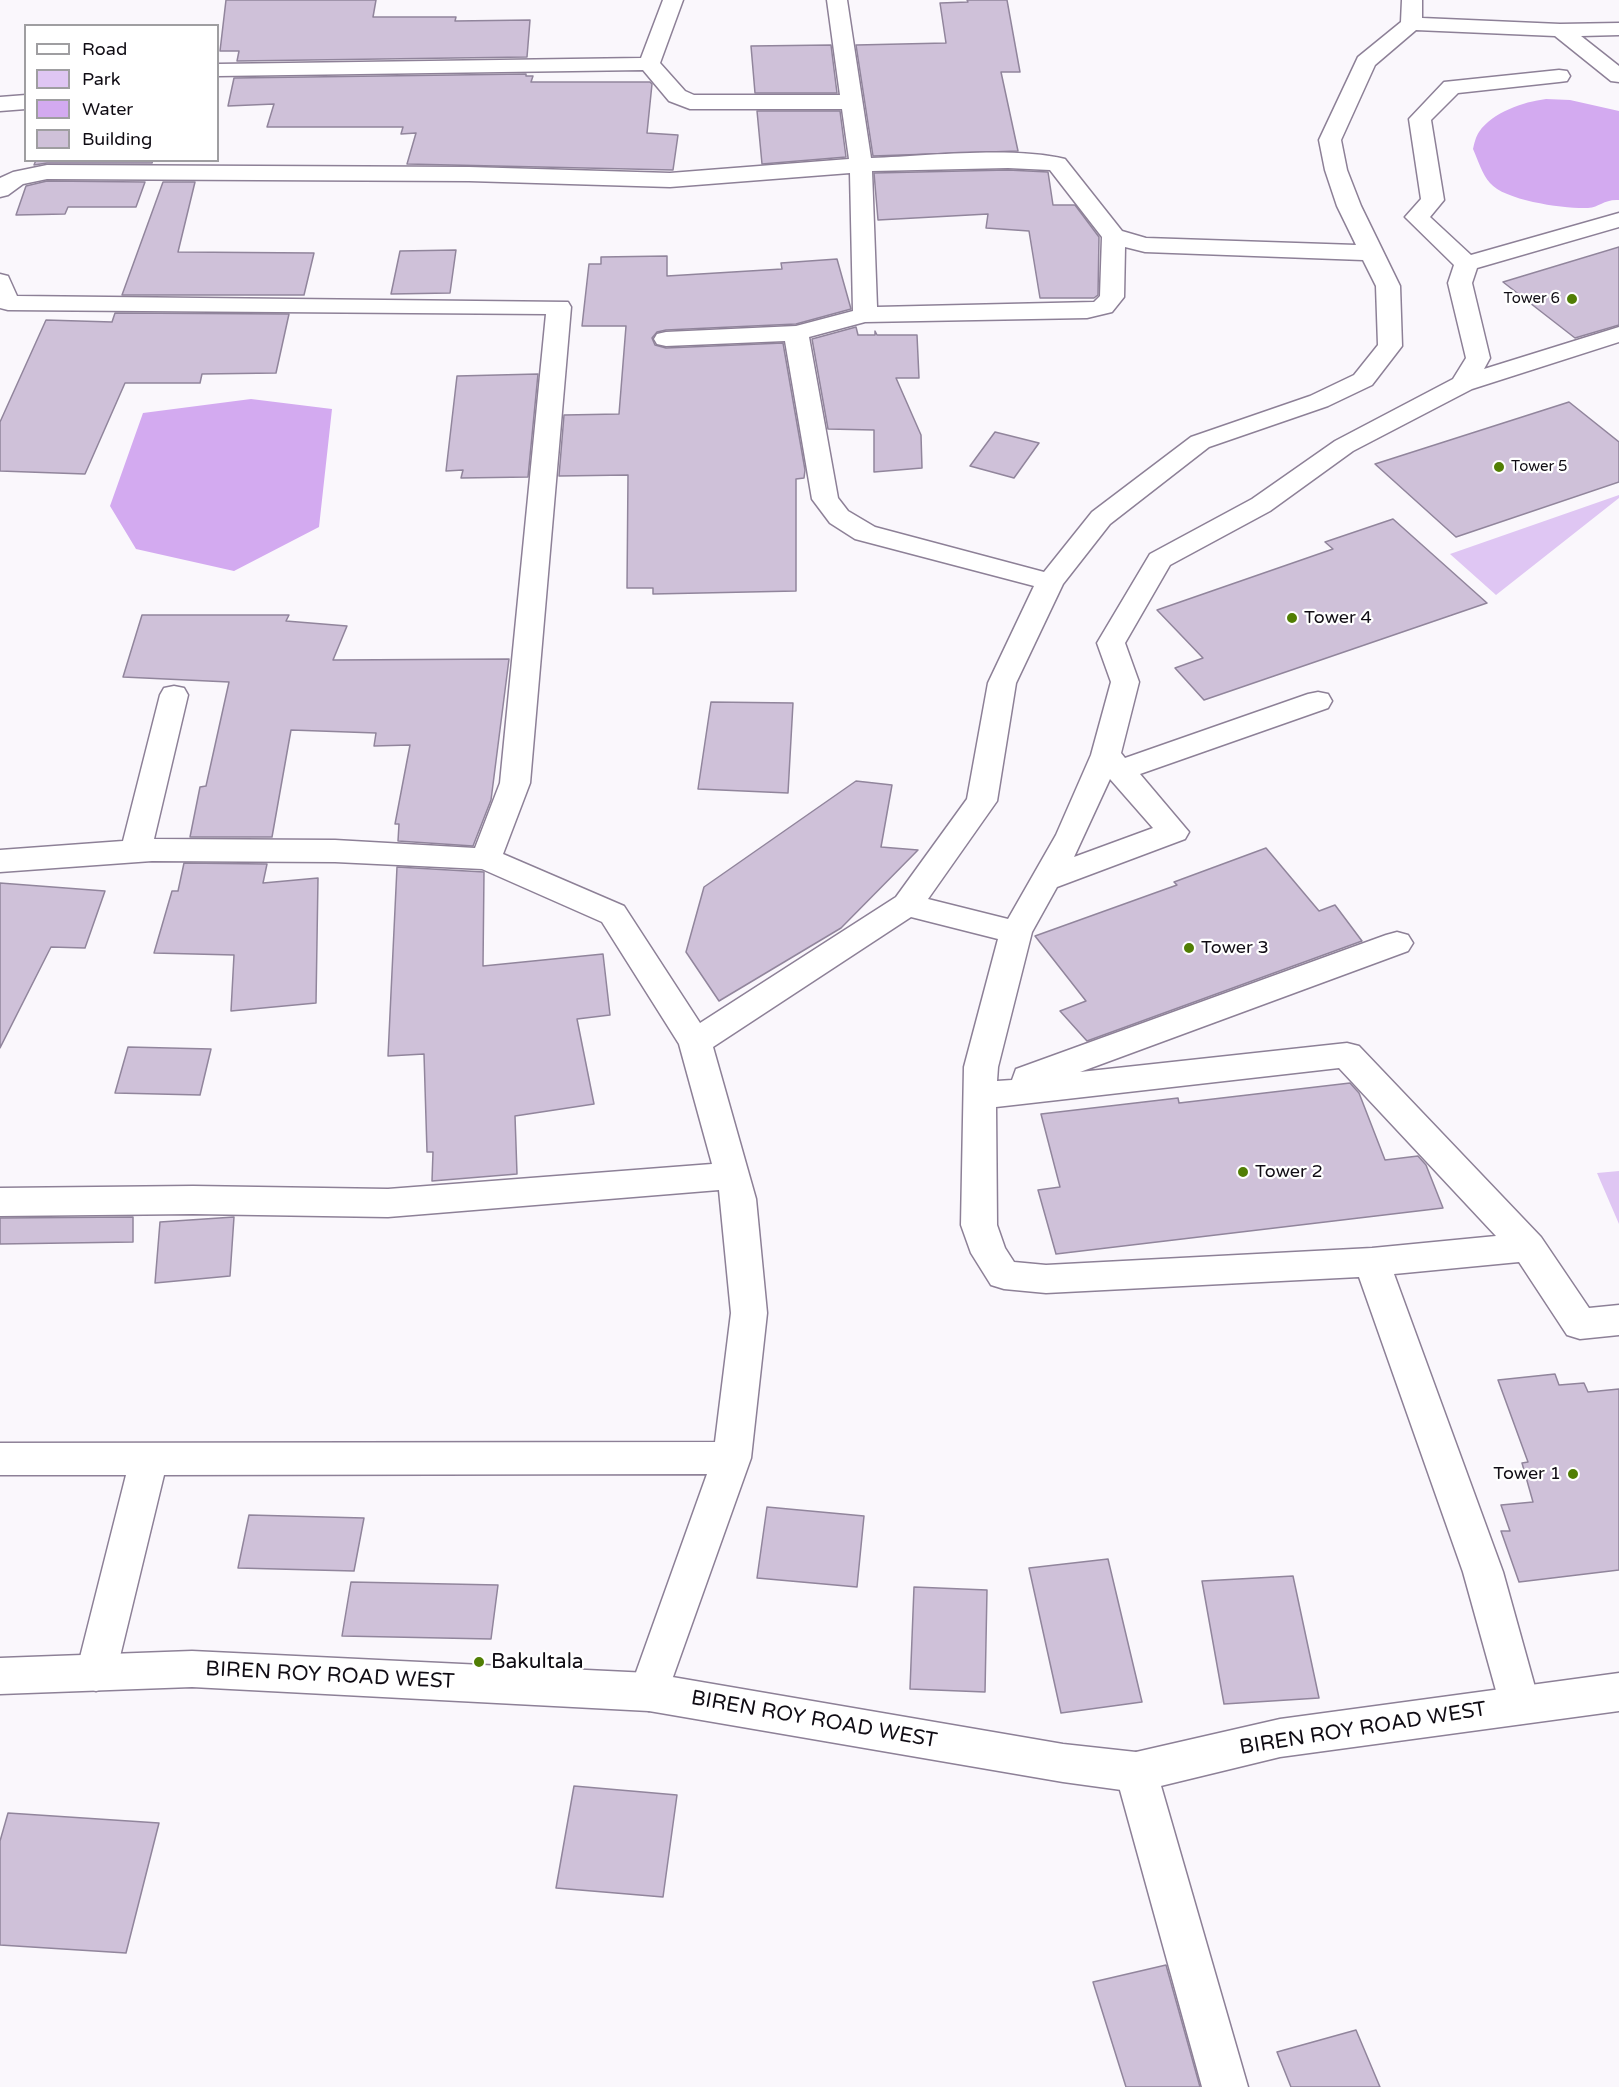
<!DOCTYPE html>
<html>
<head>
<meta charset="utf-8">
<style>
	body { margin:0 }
	#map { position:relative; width:1619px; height:2087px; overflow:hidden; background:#faf7fc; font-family:"Varela Round",sans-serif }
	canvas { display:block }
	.legend { position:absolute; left:24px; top:24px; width:195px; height:138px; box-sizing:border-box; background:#fff; border:2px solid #9f9ea1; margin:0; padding:8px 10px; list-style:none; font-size:18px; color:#100c14 }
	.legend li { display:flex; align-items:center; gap:12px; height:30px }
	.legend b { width:30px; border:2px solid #9f9ea1 }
</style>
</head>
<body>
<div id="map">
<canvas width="1619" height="2087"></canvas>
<ul class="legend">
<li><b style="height:8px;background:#fff"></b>Road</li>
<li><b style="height:16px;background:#dfc6f3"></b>Park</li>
<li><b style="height:16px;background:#d3aaf0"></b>Water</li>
<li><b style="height:16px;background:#cfc1d9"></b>Building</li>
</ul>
</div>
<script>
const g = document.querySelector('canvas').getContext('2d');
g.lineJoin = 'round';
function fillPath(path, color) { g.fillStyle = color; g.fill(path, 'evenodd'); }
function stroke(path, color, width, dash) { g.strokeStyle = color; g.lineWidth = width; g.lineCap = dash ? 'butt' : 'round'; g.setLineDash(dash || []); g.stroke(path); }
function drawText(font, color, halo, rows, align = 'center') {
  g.font = font + ' "Varela Round",sans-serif'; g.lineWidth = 4.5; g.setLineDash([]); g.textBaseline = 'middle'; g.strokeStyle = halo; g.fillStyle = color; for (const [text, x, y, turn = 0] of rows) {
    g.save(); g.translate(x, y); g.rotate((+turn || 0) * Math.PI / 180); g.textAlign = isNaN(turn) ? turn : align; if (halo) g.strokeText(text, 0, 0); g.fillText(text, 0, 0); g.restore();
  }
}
const green = new Path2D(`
	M1619,495V498L1496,595L1450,554Z
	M1619,1171V1224L1597,1173Z`);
const water = new Path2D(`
	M1546,99L1570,100L1619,111V200C1604,199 1600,207 1588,208C1566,209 1505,201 1490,183C1482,174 1478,160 1473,149C1474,144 1476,136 1479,132C1493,112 1523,102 1546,99Z
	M251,399L332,409L319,527L234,571L136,549L110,506L143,413Z`);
const building = new Path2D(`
	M226,0H376L373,17H456L455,21L530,20L527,57L237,61L239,51H220Z
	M967,0H1007L1020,72H1001L1018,151L873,156L856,45L946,43L940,3L968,2Z
	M831,45L837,93H755L751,46Z
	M526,74V76H533L531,82H650L652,84L647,133L678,135L673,170L407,164L416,133L401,134L403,127H267L274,104L228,106L234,78Z
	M757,111H840L846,157L762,164Z
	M36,160H153L152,163H47L34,165Z
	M1008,170L1048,172L1053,205H1075L1099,237L1098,295L1094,298H1040L1029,231L986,228L988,214L878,220L874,173Z
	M47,181L145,182L136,207H68L65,214L16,215L26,186Z
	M163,182H195L178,252L314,253L304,295H122Z
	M1619,247V325L1575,338L1503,282Z
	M456,250L450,293L391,294L400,251Z
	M667,256V276L782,269L781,263L837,259L851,309L796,324L666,330L657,332L652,338L655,345L666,348L783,343L805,470L804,478L796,479V591L653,594V588H627L628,475L559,476L564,415L619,414L626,326H582L589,264H601V257Z
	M115,313L289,314L276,373L202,374L200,383H125L85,474L0,471V422L46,320L112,322Z
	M856,327L858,335H875V331L877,335H917L919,378H896L921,435L922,468L874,472V430L828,429L812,339Z
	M538,374L528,477L461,478L463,470L446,471L457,376Z
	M1569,402L1619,442V482L1456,537L1375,464Z
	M995,432L1039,443L1014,478L970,466Z
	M1393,519L1487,603L1204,700L1175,668L1203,658L1157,610L1333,549L1325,542Z
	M142,615H289L286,621L347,626L333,660L509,659L491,800L473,846L398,841L399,824H395L410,745L374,746L376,733L291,730L272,837H190L200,787L206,786L229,682L123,677Z
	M711,702L793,703L788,793L698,789Z
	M856,781L892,785L881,847L918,850L841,928L719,1001L686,952L704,887Z
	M1266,848L1319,911L1335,905L1362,941L1087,1041L1060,1011L1086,1001L1035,936L1177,885L1174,882Z
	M184,863L267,864L263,883L318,878L316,1003L231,1011L234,955L154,953L172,891H178Z
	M397,867L484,872L483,966L603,954L610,1015L577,1019L594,1104L515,1116L517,1174L432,1181L433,1152H427L424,1054L388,1056Z
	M0,883L105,891L85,948L51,947L0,1048Z
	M128,1047L211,1049L200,1095L115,1093Z
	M1350,1083L1359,1093L1385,1160L1418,1156L1426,1165L1443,1208L1056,1254L1038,1190L1060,1187L1041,1114L1178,1098L1179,1103Z
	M133,1217V1242L0,1244V1218Z
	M234,1217L230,1276L155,1283L160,1222Z
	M1555,1374L1559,1385L1584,1383L1588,1392L1619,1389V1570L1519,1582L1501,1531H1510L1501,1505L1533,1502L1522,1463L1528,1462L1498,1380Z
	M767,1507L864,1516L857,1587L757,1578Z
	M249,1515L364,1518L354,1571L238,1568Z
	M1108,1559L1142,1702L1061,1713L1029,1568Z
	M1293,1576L1319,1698L1224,1704L1202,1581Z
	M351,1582L498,1585L491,1639L342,1636Z
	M914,1587L987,1590L985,1692L910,1689Z
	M574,1786L677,1795L663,1897L556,1888Z
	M8,1813L159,1823L126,1953L0,1945V1841Z
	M1166,1965L1200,2087H1126L1093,1982Z
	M1356,2030L1380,2087H1291L1277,2052Z`);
const street = new Path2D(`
	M663,0H683L660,63L685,91L694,95H840L827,0H847L871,158C926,156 1013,146 1065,159L1122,231L1146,238L1356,245L1337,206L1325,170L1319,140L1358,57L1401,22L1402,0H1422V18L1560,24L1619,23V35L1581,36L1619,66V82L1611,81L1555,36L1416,30L1375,65L1341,140L1347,170L1361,206L1400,286L1402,346L1372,385L1328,406L1209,447L1110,524L1063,584L1016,683L997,801L928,899L1008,919L1056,835L1091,755L1111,682L1097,643L1150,554L1252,499L1335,441L1453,379L1466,358L1448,283L1454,265L1405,217L1421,199L1409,119L1444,82L1559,70L1567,71L1570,76L1567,81L1559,82L1458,93L1431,120L1444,200L1430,217L1471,255L1619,213V227L1477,268L1472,283L1490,358L1484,369L1619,327V342L1472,389L1353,451L1270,511L1170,565L1125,643L1139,682L1121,753L1125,758L1308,694L1318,692L1328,694L1332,701L1328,708L1140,774L1189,832L1185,839L1057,887L1032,932L998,1067L997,1081L1012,1080L1016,1069L1386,935L1397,932L1408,935L1413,943L1408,951L1080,1072L1347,1043L1359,1046L1541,1237L1589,1308L1619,1305V1335L1580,1339L1567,1335L1519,1262L1394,1274L1503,1572L1540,1705L1534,1718L1520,1724L1506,1718L1500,1705L1463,1572L1359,1277L1046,1293L1004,1289L991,1285L971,1253L961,1225L964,1067L998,939L911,917L713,1047L756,1199L767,1313L751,1458L663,1705L649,1711L635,1705L629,1692L707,1474L164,1475L116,1673L110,1686L96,1691L82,1686L76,1673L126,1475H0V1443L715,1442L731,1313L719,1190L388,1217L193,1214L0,1216V1188L193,1186L388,1189L712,1164L679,1044L602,922L482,869L335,862L152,861L0,872V850L123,841L160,695L164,688L174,686L184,688L188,695L154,839L335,840L475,848L500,783L546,314L8,310L0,308V274L8,276L17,296L568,302L571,307L530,783L503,854L624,906L700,1023L896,897L967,799L988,683L1034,586L855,539L830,523L812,499L785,341L666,346L657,344L654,339L657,334L666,332L796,326L853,311L850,173L670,187L469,181L47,179L23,184L8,195L0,197V178L13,172L47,165L469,167L670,173L849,159L842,109H690L669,101L643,70L218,76V64L641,58ZM1008,168L1050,170L1102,237L1100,296L1094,302L877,307L872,171ZM1125,247L1145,252L1363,260L1376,286L1378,345L1354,375L1310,396L1191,437L1092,512L1044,572L875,527L848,511L838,498L809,337L865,322L1087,318L1112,312L1124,297ZM1110,779L1153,828L1074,857ZM1339,1068L1496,1236L1372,1248L1046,1265L1014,1262L1005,1248L997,1225L996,1107Z
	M26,95V109L0,111V97Z
	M1136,1752L1151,1758L1157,1772L1248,2087H1202L1115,1772L1121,1758Z`);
const secondary = new Path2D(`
	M192,1651L649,1673L1063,1744L1136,1752L1280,1719L1619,1673V1711L1280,1757L1136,1792L1063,1782L649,1711L192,1687L0,1694V1658Z`);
const markers = [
	[1572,299,6,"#517e04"],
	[1499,467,6,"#517e04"],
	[1292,618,6,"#517e04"],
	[1189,948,6,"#517e04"],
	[1243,1172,6,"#517e04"],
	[1573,1474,6,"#517e04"],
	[479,1662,6,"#517e04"]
];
const farPoinames = [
	["Tower 6",1560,299],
	["Tower 5",1511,467,"left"]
];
const poiNames = [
	["Tower 4",1304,618],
	["Tower 3",1201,948],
	["Tower 2",1255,1172],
	["Tower 1",1561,1474,"right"]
];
const nearPoinames = [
	["Bakultala",491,1662]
];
const nearStreetnames = [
	["BIREN ROY ROAD WEST",330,1676,3],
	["BIREN ROY ROAD WEST",814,1720,10],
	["BIREN ROY ROAD WEST",1363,1729,-9]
];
fillPath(green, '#dfc6f3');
fillPath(water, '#d3aaf0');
fillPath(building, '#cfc1d9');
stroke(building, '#91859c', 1.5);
stroke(street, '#8d8097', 3);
stroke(secondary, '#8d8097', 3);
fillPath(street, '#fff');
fillPath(secondary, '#fff');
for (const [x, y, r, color] of markers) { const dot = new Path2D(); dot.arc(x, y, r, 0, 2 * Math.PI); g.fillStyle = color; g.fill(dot); stroke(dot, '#fff', 2); }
drawText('15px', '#100c14', '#fff', farPoinames, 'right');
drawText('18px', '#100c14', '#fff', poiNames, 'left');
drawText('21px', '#100c14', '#fff', nearPoinames, 'left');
drawText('21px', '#100c14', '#fff', nearStreetnames);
</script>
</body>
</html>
